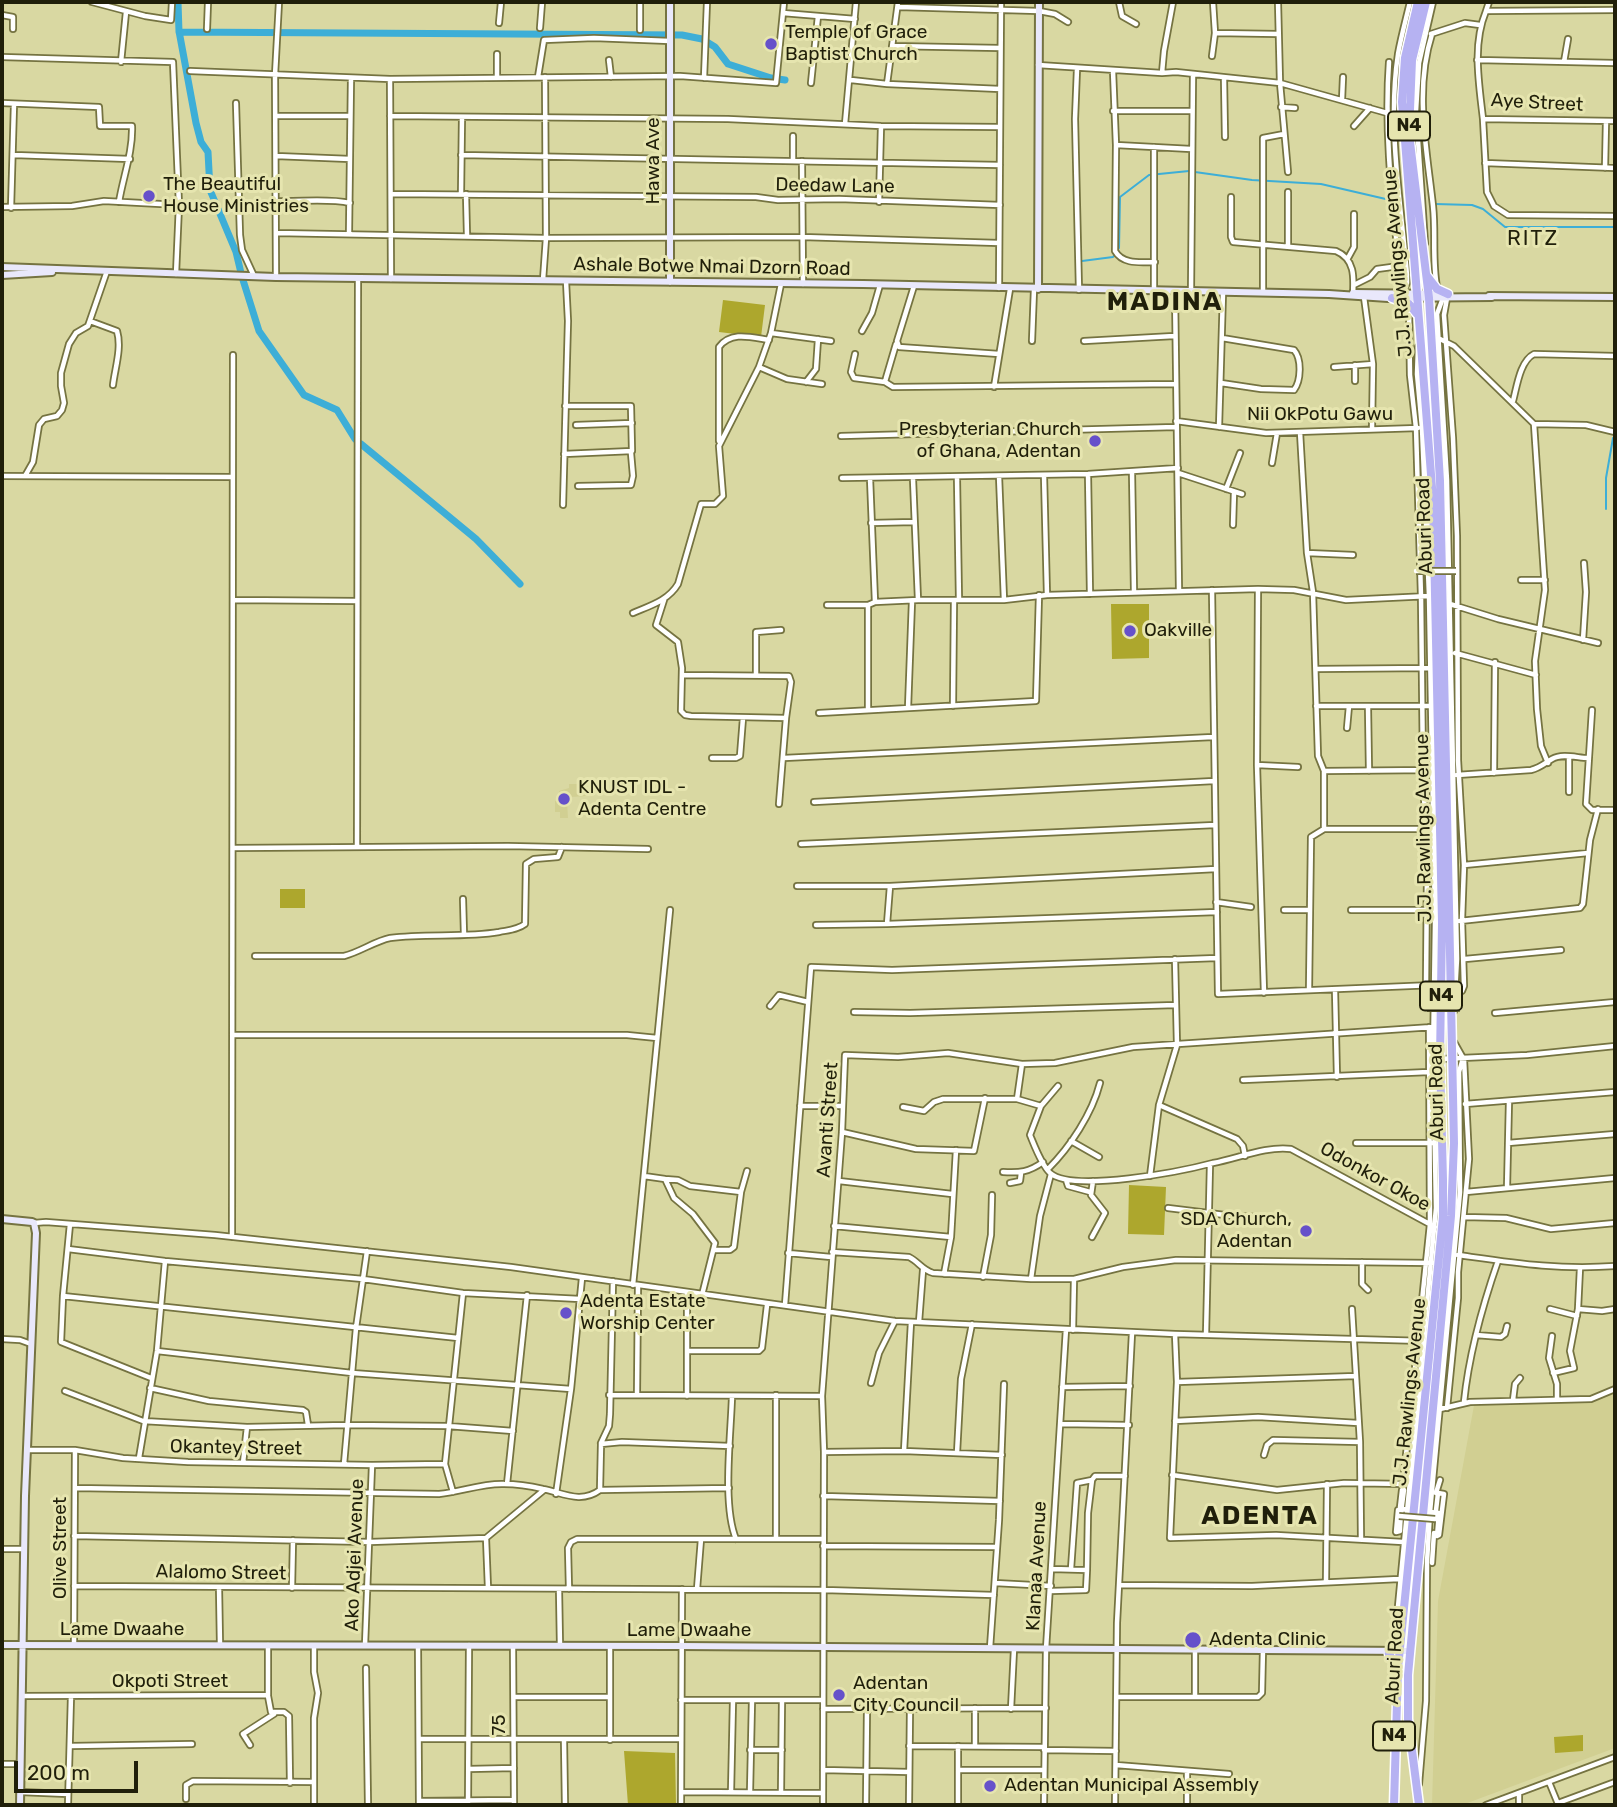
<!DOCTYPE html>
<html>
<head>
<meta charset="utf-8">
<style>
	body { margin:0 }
	#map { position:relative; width:1617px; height:1807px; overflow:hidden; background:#d9d8a2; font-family:Rubik,sans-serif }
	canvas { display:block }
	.frame { position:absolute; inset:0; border:4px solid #201f0a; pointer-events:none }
	.scale { position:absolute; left:14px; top:1761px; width:124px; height:32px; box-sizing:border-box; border:4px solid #201f0a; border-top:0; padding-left:9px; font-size:21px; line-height:24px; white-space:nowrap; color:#201f0a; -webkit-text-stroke:5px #e6e5af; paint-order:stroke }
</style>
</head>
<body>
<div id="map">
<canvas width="1617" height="1807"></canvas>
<div class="frame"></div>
<div class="scale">200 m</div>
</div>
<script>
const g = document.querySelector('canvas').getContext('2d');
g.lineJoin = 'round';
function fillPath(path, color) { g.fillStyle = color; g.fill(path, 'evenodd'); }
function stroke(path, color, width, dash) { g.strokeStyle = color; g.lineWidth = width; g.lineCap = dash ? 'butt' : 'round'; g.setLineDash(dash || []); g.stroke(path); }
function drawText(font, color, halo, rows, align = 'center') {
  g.font = font + ' Rubik,sans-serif'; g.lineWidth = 6; g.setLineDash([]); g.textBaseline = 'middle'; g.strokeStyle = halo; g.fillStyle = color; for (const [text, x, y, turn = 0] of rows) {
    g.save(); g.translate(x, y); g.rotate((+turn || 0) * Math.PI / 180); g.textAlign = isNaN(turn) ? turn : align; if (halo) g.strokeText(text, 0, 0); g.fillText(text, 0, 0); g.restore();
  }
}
const built = new Path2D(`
	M569,784H581V788H585L586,796L571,797L567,802L568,818H560V812H555V801H559V791L569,788Z
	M1615,1393V1748L1462,1805H1432L1438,1601L1475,1400L1594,1401Z`);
const green = new Path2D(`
	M723,300L765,305L761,337L719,332Z
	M1111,604H1149V658L1112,659Z
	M280,889H305V908H280Z
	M1129,1185L1166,1187L1164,1235L1128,1234Z
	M1583,1735V1751L1555,1753L1554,1737Z
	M624,1751L675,1753L676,1805H628Z`);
const stream = new Path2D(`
	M1195,172L1252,180L1321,184L1390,200
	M1435,204L1472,205L1483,209L1505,227H1615
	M1082,261L1113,257L1119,248L1120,197L1149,175L1189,171
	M1615,429V426
	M1606,509V478L1613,438`);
const river = new Path2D(`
	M178,2L179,32L682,35L702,39L715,47L728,64L771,78L785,80
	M179,31L196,123L201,142L208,152L210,190L236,252L241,273
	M243,280L259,331L304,395L337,410L355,439
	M361,444L476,539L520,584`);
const street = new Path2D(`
	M92,2L145,16L171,20L172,2
	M1119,2L1122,16L1136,24
	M1278,2L1280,83L1288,172
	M898,7L1039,11L1055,14L1068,22
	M1615,10L1486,11C1472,45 1479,83 1483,119L1615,121
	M1486,11L1489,2
	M783,13L855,19
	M2,15L13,17V29
	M499,23L501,2
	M540,28L542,2
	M207,29L208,2
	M640,30V2
	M1215,33L1278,34
	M1431,34L1465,23L1480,25
	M1432,34C1414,90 1427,150 1433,206C1436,233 1432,260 1437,287
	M892,46L1000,48
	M1212,56L1215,33L1213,2
	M2,57L173,62L179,205L176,274
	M609,60L611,77
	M1477,60L1615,63
	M121,62L126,12
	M1389,62C1384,130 1392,198 1399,266L1407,275
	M1564,62L1568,39
	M1038,65L1162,73L1176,72L1280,83L1387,113
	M1077,69L1075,119L1079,290
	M190,71L390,79L680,76L776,83L784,2
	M1113,71L1116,145L1115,251C1123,265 1141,262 1155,262
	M1162,73L1164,51L1173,2
	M497,77V54
	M538,77L544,40L594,38L670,41
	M704,78L707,2
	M1224,78L1225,137
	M390,79L391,279
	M851,80L887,84L1000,89
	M811,83L818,16
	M887,84L898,2
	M1342,100L1343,77
	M2,103L99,107L100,126H132C133,152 123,177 119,202
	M236,103L240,235L242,250L254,276
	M1281,107L1295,108
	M1113,111H1191
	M276,116H350
	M390,116L728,119L881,126L999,127
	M1483,119L1487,192L1494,206L1508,215L1615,216
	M845,124L856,2
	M1354,126L1370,108
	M1116,145L1191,149
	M1154,147V291
	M14,155L130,159
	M461,155L1000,165
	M276,156L350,159
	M793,161V136
	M802,161L803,284
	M1485,163L1615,168
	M1605,168L1606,121
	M1288,192V245
	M391,194L756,197L778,200L839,199L1000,205
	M461,194L462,117
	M466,194L467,235
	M1231,197V237L1233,242L1336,251C1355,259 1354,277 1353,295
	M276,201C301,202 326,198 350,203
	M879,202L881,126
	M2,207L72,206L104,201L179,205
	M11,208L14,104
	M276,233L546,238L802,237L999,243
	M349,233L351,78
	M1425,243L1416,111L1419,63L1433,2
	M1348,258L1354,247V214
	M276,277L275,75L279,2
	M543,280L546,238L545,77
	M1354,285L1370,277L1377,269L1399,266
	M914,286L897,341L899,347L999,354
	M999,288L1001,2
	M1191,291L1193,75
	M1175,292L1179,591
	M1263,292V138L1284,134
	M1401,294L1407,283V275C1401,203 1387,126 1398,54C1401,37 1406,19 1410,2
	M1364,297L1373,364L1372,429
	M1443,298L1437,314L1447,480L1457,959L1454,1011
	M1447,298L1444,315L1453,438L1457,536L1458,760L1464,865L1462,920L1464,986L1462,991L1457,992
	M1409,308L1410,375L1416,428L1421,596L1423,770L1427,871L1426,986
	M90,321L117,331C122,348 115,368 113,385
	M862,331L872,313L880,285
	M771,333L831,341
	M1438,338L1454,346L1534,424L1545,590L1535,661L1537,709L1541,746L1548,763
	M1032,341L1034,289
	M1084,341L1174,336
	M896,344L886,378L885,382L893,387L1176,384
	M855,354L851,372L854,378L885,382
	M759,367L787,379L822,384
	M1334,367L1373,364
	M1355,381V365
	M806,382L816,369L818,339
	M1221,383L1261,389L1294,390C1301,381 1302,359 1294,350L1222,338
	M994,387L1010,289
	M1513,401C1517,386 1520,361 1534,354L1615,356
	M1176,421L1266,433L1418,428
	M1534,424L1586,425L1615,432
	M576,425L632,423
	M1219,427L1223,293
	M1300,432L1307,553L1313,592L1318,756L1324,771V829
	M841,436L1176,427
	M719,441V347C731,331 750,337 769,340
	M564,454L632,451L631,406H565
	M1272,463L1277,433
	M1132,472L1134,592
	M1178,473L1242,494
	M1088,474L1090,594
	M1044,475L1047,595
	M2,476L231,477
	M25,476L33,462L39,425L44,419L57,416L62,410L64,403L61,386V373L69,344L76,333L88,326L107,271
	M999,476L1004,600
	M842,478L1088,474L1178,468
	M870,478L875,602
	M957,478L959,600
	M913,479L918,600
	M578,486L631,485L633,476L631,453
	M1226,489L1240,453
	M563,505L568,321L566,281
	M871,523L914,522
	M1233,525L1234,492
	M1307,553L1353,555
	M1521,580H1545
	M1258,589L1257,765L1264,993
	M1212,590L1218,994L1434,985
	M233,600L357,601
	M664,600L656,625L678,642L682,668L681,711L685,715L691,716L786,718L791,682L789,676L682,675
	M1450,604L1498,619L1598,643
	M827,605H868L875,602L918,600H1004L1047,595L1258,589L1294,590L1346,600L1429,596
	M633,613C649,606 668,601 678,584L701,504H715L723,496L719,446L759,367L771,333L781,284
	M1583,640L1586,592L1584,563
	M1455,653L1536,675
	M1316,669L1429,668
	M756,674V632L781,630
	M953,706L954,600
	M1316,706H1430
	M1368,707L1369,771
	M908,708L912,601
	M868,710V605
	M1592,710L1586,804L1592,810H1615
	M819,713L1036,701L1039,595
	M1347,728L1349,706
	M712,758H736L740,756L743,718
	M784,758L1213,737
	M1257,765L1298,767
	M1324,771L1431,770
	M1494,773L1495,662
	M1457,775L1531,770C1540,768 1545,763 1552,759C1562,753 1578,758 1588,758
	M1569,792V757
	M814,802L1214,781
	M779,804L786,718
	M801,844L1215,825
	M357,847L358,279
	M233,848L508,846L648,849
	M1464,865L1588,853
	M797,886H890L1216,869
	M463,899L464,935
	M1216,902L1251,907
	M1284,910H1309
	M1351,910H1427
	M1460,921L1580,908L1583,904L1590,840L1598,809
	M887,924L890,886
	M816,925L887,924L1217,912
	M255,956H344C360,952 375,941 390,938C426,933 463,938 499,932C509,930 517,930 525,924L526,864L534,859L558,857L562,847
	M1465,959L1561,950
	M1309,990L1311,837L1324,829H1428
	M1335,990L1337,1077
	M770,1006L779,995L808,1002
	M854,1012L910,1013L1176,1005
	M1495,1013L1615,1002
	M233,1035H627L657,1038
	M1440,1059L1527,1055L1615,1046
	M1243,1080L1429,1072
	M1017,1099L1041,1106L1030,1135C1035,1147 1041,1164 1050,1173C1073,1193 1183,1171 1213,1163C1239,1158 1266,1146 1291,1149L1435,1227
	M1465,1104L1615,1092
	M1159,1105L1237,1139L1243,1146L1245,1156
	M800,1106H842
	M1041,1106L1058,1086
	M903,1107L924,1111L934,1102L943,1099H1017L1022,1064
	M842,1132L916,1149L974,1151L985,1098
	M1071,1141L1099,1157
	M1356,1143H1432
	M1508,1143L1615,1134
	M1048,1169C1070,1147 1092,1114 1100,1083
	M1003,1172C1020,1173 1029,1172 1043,1162
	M644,1176L665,1179L674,1198L693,1214L715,1243L702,1295
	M1150,1176L1159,1105L1177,1045L1175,959
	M665,1179L678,1180L690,1186L741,1192
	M1066,1180L1068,1186L1090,1192
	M839,1181L952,1194
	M1010,1183L1020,1181L1021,1173
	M1507,1188L1509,1101
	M1466,1192L1615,1178
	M1168,1208L1233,1216L1258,1217
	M1464,1217L1506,1218L1551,1229L1615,1223
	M34,1223L46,1222L215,1235L511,1267L895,1321L1175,1334L1424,1341
	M70,1224L63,1296L61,1342L151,1378
	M834,1226L951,1237
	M232,1237L233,355
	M1092,1237L1105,1213L1091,1195L1093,1181
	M68,1249L165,1261L363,1279L463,1293L580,1299
	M715,1250H730L734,1247L741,1192L747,1171
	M832,1252L909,1257C919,1262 922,1270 933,1273L1031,1279H1074L1123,1267L1176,1260L1432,1263
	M788,1253L831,1257
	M1458,1255C1515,1263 1557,1270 1615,1266
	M1362,1262V1284L1368,1290
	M944,1274L951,1237L956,1150
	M983,1277L991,1235L992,1195
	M1031,1279L1040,1216L1051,1174
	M633,1285L670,910
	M687,1292V1396
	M63,1296L458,1338
	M785,1305L811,967L892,970L1217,958
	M1352,1309L1360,1442L1361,1539
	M1550,1309L1577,1316
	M1578,1309L1602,1311L1615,1309
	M919,1322L923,1270
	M1073,1330L1074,1279
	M1175,1334L1177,1382L1170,1538L1276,1535L1403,1542
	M1206,1335L1210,1164
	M1476,1335L1501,1337L1505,1334L1507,1326
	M1552,1336L1549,1358L1557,1384V1399
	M2,1339L20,1340L31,1344
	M157,1351L352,1373L571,1389
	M687,1351H759L762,1348L767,1305
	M1553,1373L1574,1368L1570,1351L1578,1309L1580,1268
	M1177,1382L1356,1376
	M871,1383L879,1353L895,1321
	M1062,1387L1130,1386
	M150,1388L209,1401L303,1410L306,1412L308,1425
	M65,1391L143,1421L247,1427L346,1425L448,1426L513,1431
	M609,1395L822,1396
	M637,1395L638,1286
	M776,1395V1539
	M732,1396C731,1434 722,1505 736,1539
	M1513,1400L1515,1384L1520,1378
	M1464,1402C1469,1353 1482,1307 1498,1261
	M1447,1408L1458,1298V1272L1469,1159L1464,1059
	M1440,1409L1470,1402L1591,1399L1615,1389
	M1175,1421L1258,1417L1358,1423
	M1060,1424L1129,1425
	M601,1443L609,1426L610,1414L613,1281
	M27,1450H75L123,1458L188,1462L372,1465L445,1464
	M904,1451L911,1322
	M824,1452L904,1451L1002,1455
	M957,1453L961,1379L972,1324
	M1264,1455L1267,1445L1273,1440L1360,1442
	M139,1458L157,1351L165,1261
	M243,1463L247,1427
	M344,1464L356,1328L367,1251
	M1172,1475L1277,1490L1344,1483L1405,1484
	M507,1484L527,1295
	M1403,1484L1430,1224L1429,1027
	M75,1488L439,1494C461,1492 482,1483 504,1484C517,1484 530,1486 543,1489C563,1493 581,1504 600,1490L601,1444L622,1442L730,1446
	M600,1490L729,1488
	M453,1492L445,1464L463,1293
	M1436,1493L1440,1480
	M556,1494L571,1389L582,1278
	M823,1496L1000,1501
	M1430,1512L1439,1513L1437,1536L1439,1535L1444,1494L1438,1493L1435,1519
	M1399,1516L1402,1490H1404C1402,1504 1400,1517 1400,1531L1396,1532L1398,1510L1407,1509
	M74,1536L370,1542L486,1538
	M823,1546L997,1547
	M2,1549H24
	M1432,1563L1434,1533
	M1052,1569L1087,1570L1088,1513L1092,1480
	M1071,1569L1077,1483L1092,1480L1095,1476H1125
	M1326,1582L1327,1484
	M995,1583L1051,1586
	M1120,1585L1252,1586L1399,1579
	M74,1586L824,1590L994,1595
	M219,1587L220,1645
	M292,1588L293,1540
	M488,1588L486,1538L544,1490
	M559,1589L560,1646
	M569,1589L568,1548L571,1542L577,1539H822
	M697,1589L701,1539
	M1051,1591L1086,1590L1087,1570
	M74,1645L75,1450
	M365,1645L372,1465
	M418,1646L419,1805
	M513,1646L514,1805
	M610,1647V1740
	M990,1648L999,1520L1004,1384
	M1195,1648V1696
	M1388,1650L1395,1638L1436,1208L1433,1058L1435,923L1429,596L1422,428L1417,374L1418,347
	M366,1668L368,1805
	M23,1696L268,1695V1645
	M268,1696L271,1712H284L289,1716L290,1783
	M514,1697H610
	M1117,1697H1258L1262,1693L1263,1649
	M681,1700H823
	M975,1708V1746
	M823,1709L1046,1708
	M1011,1709L1014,1649
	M419,1739H680
	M564,1740L565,1805
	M250,1745L243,1734L274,1714
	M71,1746L192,1744
	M909,1746L1044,1747
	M750,1750H782
	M1044,1750L1116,1751
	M2,1764H20
	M1116,1765L1229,1774
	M469,1769L514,1768
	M823,1770L909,1772
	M958,1770H1044
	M1549,1782L1558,1804
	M1419,1784L1426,1701L1427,1562L1430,1512L1460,1192L1459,1072L1463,1058L1454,1042
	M20,1792L68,1794
	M681,1792L823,1793
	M731,1792L733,1700
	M750,1792L752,1700
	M781,1792L782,1700
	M1519,1793V1805
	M186,1799V1785L193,1781L314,1782
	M419,1801L514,1800
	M1558,1803L1615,1782
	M68,1805L71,1696
	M314,1805V1718L318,1693L314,1672V1646
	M468,1805L469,1645
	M681,1805L682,1589
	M823,1805L824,1452L822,1396L842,1132L845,1055L898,1057L948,1053L1022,1064L1055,1063L1133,1047L1433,1027
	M866,1805L867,1709
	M909,1805L910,1708
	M958,1805V1746
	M1044,1805L1046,1649L1066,1329
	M1115,1805L1117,1623L1132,1333
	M1187,1805V1771
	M1486,1805L1615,1757`);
const secondary = new Path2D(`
	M670,2V282
	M2,267L276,277L863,284L1329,294L1388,298L1492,297
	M2,275L52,272
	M1038,289L1039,2
	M1353,293L1444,294
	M1489,296L1615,297
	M2,1219L32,1222L34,1223L36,1233L25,1496L20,1805
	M2,1645L681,1646L1409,1651`);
const highway = new Path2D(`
	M1427,276L1437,289L1448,294
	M1392,298L1409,304L1417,314
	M1389,1654L1398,1668
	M1394,1805L1398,1668L1443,1217V1180L1440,1059L1442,923L1433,500L1402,102L1405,58L1418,2
	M1419,1805L1408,1719V1675L1451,1216L1454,1143L1440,481L1429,298L1409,134L1412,60L1426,2`);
const streetBridge = new Path2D(`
	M1416,571H1456
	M1427,1008H1460
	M1399,1516L1435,1519`);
const markers = [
	[771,44,7,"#6651ca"],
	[149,196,7,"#6651ca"],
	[1095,441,7,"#6651ca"],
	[1130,631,7,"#6651ca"],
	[564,799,7,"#6651ca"],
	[1306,1231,7,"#6651ca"],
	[566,1313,7,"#6651ca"],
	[1193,1640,9,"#6651ca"],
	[839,1695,7,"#6651ca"],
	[990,1786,7,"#6651ca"]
];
const shields = [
	[1409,126,42],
	[1441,996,42],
	[1394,1736,42]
];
const shieldNames = [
	["N4",1409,126],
	["N4",1441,996],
	["N4",1394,1736]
];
const poiNames = [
	["Temple of Grace",785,33],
	["Baptist Church",785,55],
	["The Beautiful",163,185],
	["House Ministries",163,207],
	["Presbyterian Church",1081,430,"right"],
	["of Ghana, Adentan",1081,452,"right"],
	["Oakville",1144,631],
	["KNUST IDL -",578,788],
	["Adenta Centre",578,810],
	["SDA Church,",1292,1220,"right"],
	["Adentan",1292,1242,"right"],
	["Adenta Estate",580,1302],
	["Worship Center",580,1324],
	["Adenta Clinic",1209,1640],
	["Adentan",853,1684],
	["City Council",853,1706],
	["Adentan Municipal Assembly",1004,1786]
];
const streetNames = [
	["Aye Street",1537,103,3],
	["Hawa Ave",654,161,-90],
	["Deedaw Lane",835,186,1],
	["J.J. Rawlings Avenue",1398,263,-95],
	["Ashale Botwe Nmai Dzorn Road",712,267,1],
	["Nii OkPotu Gawu",1320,415],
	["Aburi Road",1425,526,-92],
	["J.J. Rawlings Avenue",1424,828,-91],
	["Aburi Road",1437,1092,-91],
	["Avanti Street",828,1120,-86],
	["Odonkor Okoe",1375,1177,29],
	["J.J. Rawlings Avenue",1410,1392,-84],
	["Okantey Street",236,1448,1],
	["Olive Street",61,1548,-90],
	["Ako Adjei Avenue",355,1555,-88],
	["Klanaa Avenue",1037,1566,-87],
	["Alalomo Street",221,1573,1],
	["Lame Dwaahe",122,1630],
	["Lame Dwaahe",689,1631],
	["Aburi Road",1395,1656,-87],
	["Okpoti Street",170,1682],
	["75",500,1725,-90]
];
const neighbourhoodNames = [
	["RITZ",1533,239]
];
const districtNames = [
	["MADINA",1165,302],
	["ADENTA",1260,1516]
];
fillPath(built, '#d1cf92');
fillPath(green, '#ada72d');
stroke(stream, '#3daed7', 2);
stroke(river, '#3daed7', 7);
stroke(street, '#757341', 8);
stroke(secondary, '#757341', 10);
stroke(highway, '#fff', 11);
stroke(street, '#fff', 4.5);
stroke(secondary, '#e9e8fb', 6);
stroke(highway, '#b6b2f2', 8);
stroke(streetBridge, '#757341', 8, []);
stroke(streetBridge, '#fff', 4.5);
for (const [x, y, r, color] of markers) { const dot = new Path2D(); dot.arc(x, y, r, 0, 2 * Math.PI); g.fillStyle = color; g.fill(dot); stroke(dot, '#e6e5af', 2.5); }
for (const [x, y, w] of shields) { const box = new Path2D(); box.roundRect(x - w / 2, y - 14.5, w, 29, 5); g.fillStyle = '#e6e5af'; g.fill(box); stroke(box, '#201f0a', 2); }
drawText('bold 18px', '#201f0a', null, shieldNames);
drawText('19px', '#201f0a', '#e6e5af', poiNames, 'left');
drawText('19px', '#201f0a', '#e6e5af', streetNames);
g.letterSpacing = '2px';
drawText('21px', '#201f0a', '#e6e5af', neighbourhoodNames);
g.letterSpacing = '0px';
g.letterSpacing = '2px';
drawText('bold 26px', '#201f0a', '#e6e5af', districtNames);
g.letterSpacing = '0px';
</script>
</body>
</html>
